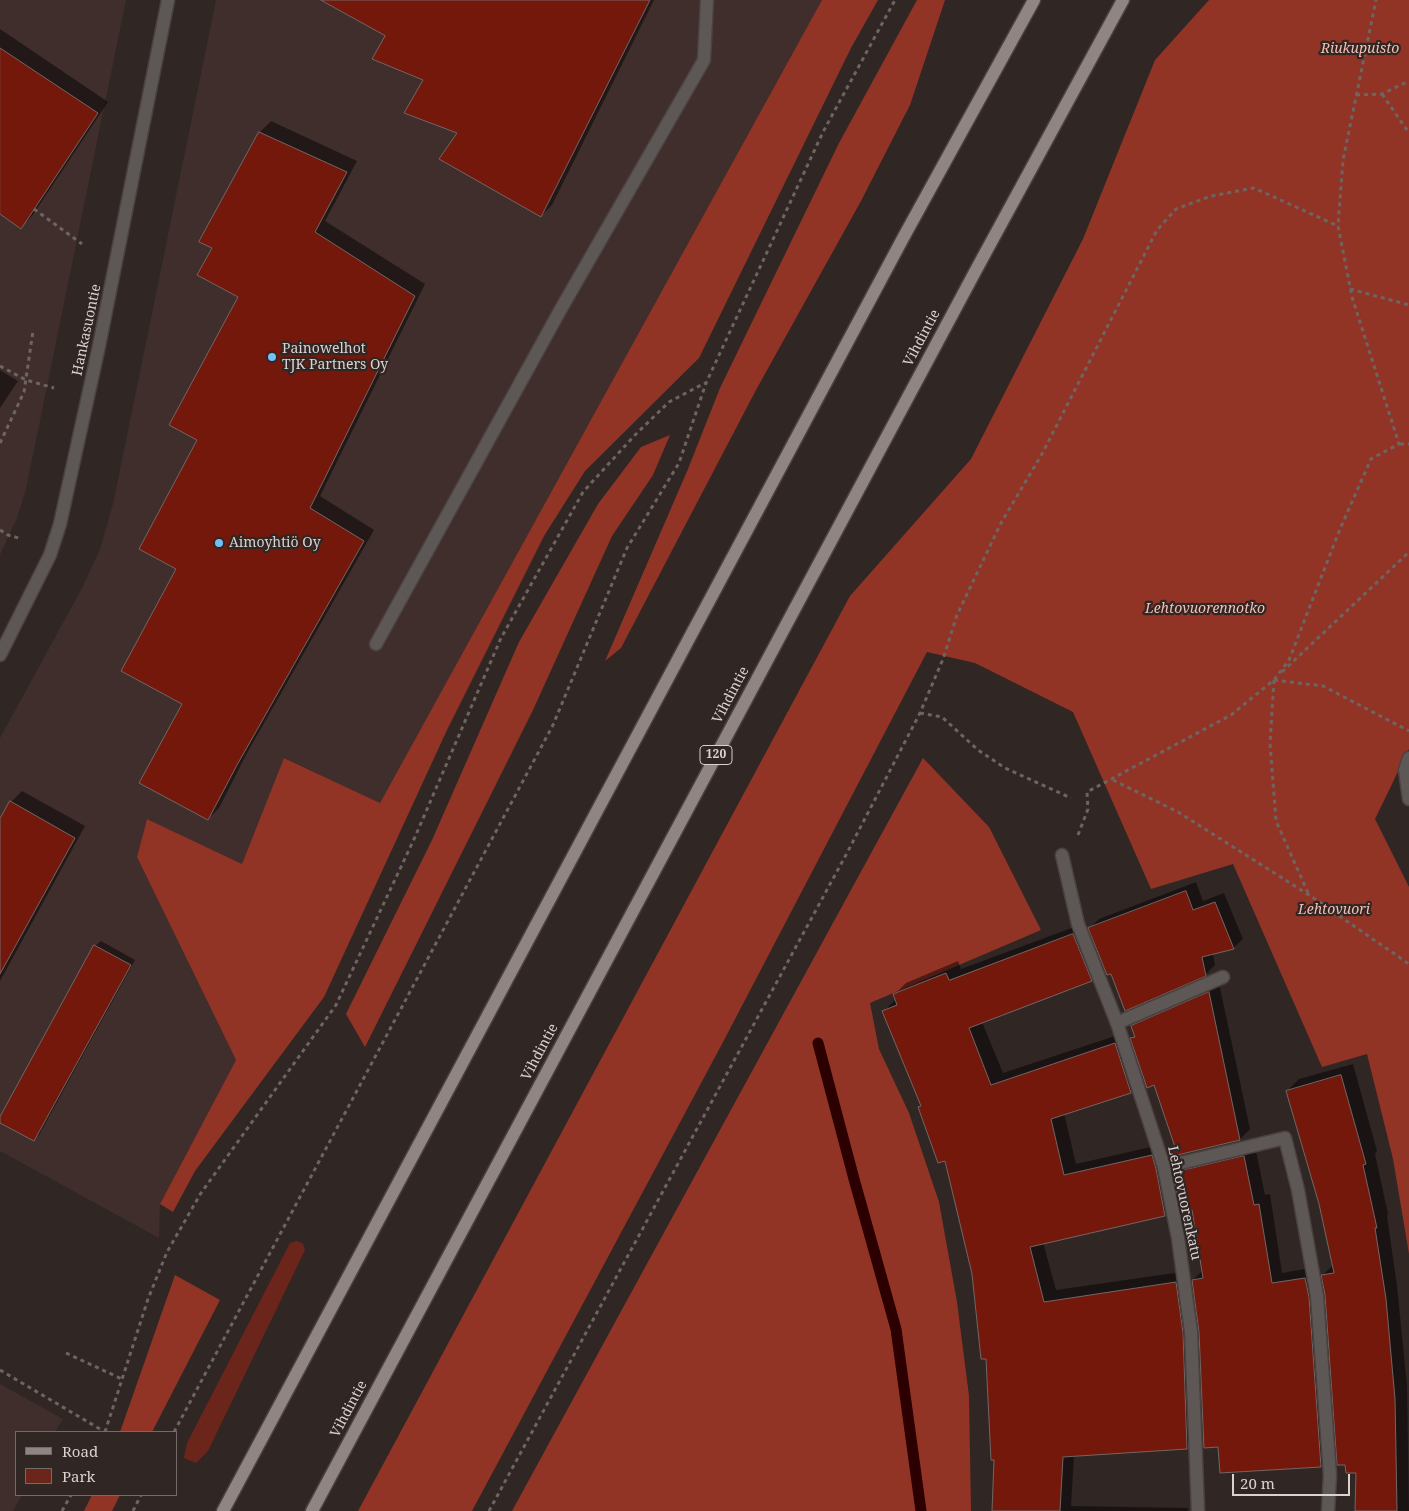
<!DOCTYPE html>
<html>
<head>
<meta charset="utf-8">
<style>
	body { margin:0 }
	#map { position:relative; width:1409px; height:1511px; overflow:hidden; background:#302624; font-family:"Noto Serif",serif }
	canvas { display:block }
	.legend { position:absolute; left:15px; top:1431px; width:162px; height:65px; box-sizing:border-box; background:#302624; border:1px solid #746b69; margin:0; padding:6px 9px; list-style:none; font-size:15px; color:#d9d2d0 }
	.legend li { display:flex; align-items:center; gap:10px; height:25px }
	.legend b { width:25px; border:1px solid #746b69 }
	.scale { position:absolute; left:1232px; top:1474px; width:118px; height:22px; box-sizing:border-box; border:2px solid #d9d2d0; border-top:0; padding-left:6px; font-size:15px; line-height:18px; white-space:nowrap; color:#d9d2d0; -webkit-text-stroke:4px #302624; paint-order:stroke }
</style>
</head>
<body>
<div id="map">
<canvas width="1409" height="1511"></canvas>
<ul class="legend">
<li><b style="height:6px;background:#908583"></b>Road</li>
<li><b style="height:14px;background:#6c251b"></b>Park</li>
</ul>
<div class="scale">20 m</div>
</div>
<script>
const g = document.querySelector('canvas').getContext('2d');
g.lineJoin = 'round';
function fillPath(path, color) { g.fillStyle = color; g.fill(path, 'evenodd'); }
function stroke(path, color, width, dash) { g.strokeStyle = color; g.lineWidth = width; g.lineCap = dash ? 'butt' : 'round'; g.setLineDash(dash || []); g.stroke(path); }
function drawText(font, color, halo, rows, align = 'center') {
  g.font = font + ' "Noto Serif",serif'; g.lineWidth = 4.5; g.setLineDash([]); g.textBaseline = 'middle'; g.strokeStyle = halo; g.fillStyle = color; for (const [text, x, y, turn = 0] of rows) {
    g.save(); g.translate(x, y); g.rotate((+turn || 0) * Math.PI / 180); g.textAlign = isNaN(turn) ? turn : align; if (halo) g.strokeText(text, 0, 0); g.fillText(text, 0, 0); g.restore();
  }
}
const built = new Path2D(`
	M0,0H126L26,489L17,518L0,555Z
	M216,0H822L380,803L285,758L242,864L147,819L137,857L236,1060L160,1204L159,1238L0,1151V738L82,588L100,549L113,504Z
	M0,1384L63,1419L55,1432H16V1495H22L13,1511H0Z`);
const green = new Path2D(`
	M297,1241L303,1244L305,1250L208,1451L196,1463L184,1458L187,1443L290,1243Z`);
const forest = new Path2D(`
	M822,0H878L851,48L699,358L585,471L544,536L447,730L324,997L195,1171L173,1212L160,1204L236,1060L137,857L147,819L242,864L284,758L380,803Z
	M917,0H945L910,105L861,201L756,390L621,648L605,661L688,469L720,388L839,143Z
	M1209,0H1409V749L1375,819L1409,887V1254L1393,1159L1367,1054L1322,1067L1233,864L1151,889L1073,712L975,663L927,652L722,1044L472,1511H358L850,596L971,459L1083,239L1155,60Z
	M670,435L653,475L612,536L533,710L365,1047L346,1014L432,840L519,642L598,504L641,447Z
	M923,758L989,827L1041,930L870,1003L879,1049L909,1113L939,1202L957,1302L969,1396L971,1511H512Z
	M175,1275L220,1300L152,1432H120Z
	M92,1495H120L112,1511H84Z`);
const shadow = new Path2D(`
	M324,0H654L552,205L541,216L459,133L424,80L386,35Z
	M0,29L108,102L32,216L21,227L0,213Z
	M271,121L357,161L325,221L425,284L320,496L374,530L247,753L219,808L208,819L184,704L177,569L199,440L240,296L213,248L201,241L260,132Z
	M0,370L18,381L0,408Z
	M22,791L85,826L0,981V822L11,802Z
	M1196,882L1203,901L1224,893L1243,939L1233,948L1213,954L1215,965L1205,975L1112,972L1105,966L1091,980L982,1022L1003,1073L1127,1032L1143,1080L1131,1092L1064,1113L1076,1164L1164,1144L1177,1203L1165,1215L1043,1242L1056,1290L1188,1271L1199,1436L1187,1448L1074,1455L1071,1506L1188,1508V1511H993L995,1459L987,1357L973,1274L946,1159L919,1108L922,1105L883,1012L896,999L894,995L906,983L958,961L961,969L1085,923L1088,930L1099,919Z
	M101,941L135,960L39,1135L34,1140L0,1121V1119L95,946Z
	M1219,983L1250,1129L1240,1139L1170,1156L1169,1152L1176,1145L1154,1084L1132,1039L1136,1035L1133,1026L1143,1016Z
	M1353,1064L1377,1151L1375,1154L1388,1214L1387,1216L1397,1286L1407,1386L1409,1511H1356L1358,1472L1323,1275L1333,1265L1320,1204L1287,1091L1299,1079Z
	M1255,1146L1265,1195L1270,1194L1282,1273L1316,1267L1332,1454L1321,1465L1219,1446L1193,1280L1203,1270L1193,1209L1175,1174L1186,1162Z`);
const stream = new Path2D(`
	M818,1043L854,1179L896,1329L921,1511`);
const building = new Path2D(`
	M321,0H650L541,217L439,159L457,133L404,113L423,80L372,59L385,36Z
	M0,48L98,113L21,229L0,214Z
	M259,132L347,172L315,232L415,296L310,508L364,541L237,765L208,820L139,783L182,704L121,671L176,569L139,549L197,440L169,425L238,297L197,275L212,248L199,242Z
	M10,801L75,838L0,974V819Z
	M1186,891L1193,910L1215,902L1234,949L1202,957L1206,976L1125,1011L1111,974L1107,975L1088,928Z
	M1073,934L1092,981L969,1028L991,1085L1115,1043L1131,1093L1051,1119L1064,1175L1152,1155L1156,1169L1165,1216L1030,1247L1044,1302L1176,1282L1183,1333L1187,1449L1063,1457L1060,1511H992L994,1460H991L986,1359H981L972,1274L945,1161L938,1163L918,1107L921,1106L882,1011L897,1005L893,994L946,973L949,980Z
	M94,945L131,965L34,1141L0,1123V1117Z
	M1209,992L1240,1140L1169,1157L1168,1152L1176,1150L1154,1085L1147,1088L1130,1038L1135,1037L1131,1026Z
	M1341,1075L1366,1164L1363,1165L1377,1228H1375L1386,1299L1395,1399L1397,1511H1355L1356,1473H1346L1345,1465H1337L1325,1295L1321,1275L1334,1273L1319,1204L1286,1091Z
	M1244,1156L1254,1205L1259,1204L1272,1283L1305,1278L1309,1297L1321,1467L1220,1473L1218,1447L1204,1448L1199,1332L1192,1280L1203,1278L1192,1210L1181,1212L1173,1173Z`);
const path = new Path2D(`
	M1382,94L1409,133
	M1356,95L1382,94L1409,81
	M34,209L82,244
	M1350,289L1409,305
	M0,366L26,380L54,388
	M0,443L24,392L33,331
	M1400,444H1409
	M0,530L8,535L22,539
	M1282,672L1409,552
	M1274,680L1270,743L1276,821L1309,895
	M1274,680L1323,686L1409,731
	M920,713L942,717L978,750L1005,768L1071,798
	M1113,780L1178,812L1309,895L1409,964
	M1078,835L1088,809L1087,792L1231,715L1274,680L1289,660L1340,529L1371,459L1399,444L1352,297L1338,226L1343,160L1376,0
	M66,1353L122,1379
	M0,1370L105,1432
	M105,1432L148,1299L167,1252L201,1193L336,1005L415,837L501,638L583,492L635,435L669,402L705,383
	M174,1432L553,725L627,548L679,463L706,383L823,132L895,0
	M62,1511L71,1495
	M133,1511L141,1495
	M489,1511L847,853L920,713L943,659L957,615L1001,523L1042,454L1157,230L1176,209L1211,196L1254,188L1338,226`);
const lane = new Path2D(`
	M376,644L562,307L704,60L707,0
	M1409,758L1405,770L1409,799
	M1117,1023L1223,977
	M1164,1167L1285,1138L1298,1190L1317,1296L1330,1475L1328,1511`);
const street = new Path2D(`
	M0,655L50,555L60,524L99,346L168,0
	M1062,855L1078,924L1117,1023L1164,1167L1178,1238L1191,1332L1198,1511`);
const primary = new Path2D(`
	M223,1511L902,240L1034,0
	M312,1511L976,270L1123,0`);
const markers = [
	[272,357,5,"#74c0f6"],
	[219,543,5,"#74c0f6"]
];
const shields = [
	[716,755,32]
];
const shieldNames = [
	["120",716,755]
];
const parkNames = [
	["Riukupuisto",1360,49],
	["Lehtovuorennotko",1205,609],
	["Lehtovuori",1334,910]
];
const streetNames = [
	["Hankasuontie",87,330,-78],
	["Vihdintie",922,338,-62],
	["Vihdintie",731,695,-62],
	["Vihdintie",540,1052,-62],
	["Lehtovuorenkatu",1184,1203,78],
	["Vihdintie",349,1409,-62]
];
const poiNames = [
	["Painowelhot",282,349],
	["TJK Partners Oy",282,365],
	["Aimoyhtiö Oy",229,543]
];
fillPath(built, '#3f2e2b');
fillPath(green, '#6c251b');
fillPath(forest, '#913426');
fillPath(shadow, '#0007');
stroke(stream, '#2c0000', 11);
fillPath(building, '#75180c');
stroke(building, '#726664', 1);
stroke(lane, '#4b4240', 15);
stroke(street, '#4b4240', 15);
stroke(primary, '#4b4240', 15);
stroke(path, '#6e6563', 3, [4, 4]);
stroke(lane, '#5d5756', 12);
stroke(street, '#5d5756', 12);
stroke(primary, '#908583', 12);
for (const [x, y, r, color] of markers) { const dot = new Path2D(); dot.arc(x, y, r, 0, 2 * Math.PI); g.fillStyle = color; g.fill(dot); stroke(dot, '#302624', 2); }
for (const [x, y, w] of shields) { const box = new Path2D(); box.roundRect(x - w / 2, y - 9.5, w, 19, 4); g.fillStyle = '#302624'; g.fill(box); stroke(box, '#d9d2d0', 1); }
drawText('bold 12px', '#d9d2d0', null, shieldNames);
drawText('italic 14px', '#f4bfb4', '#302624', parkNames);
drawText('14px', '#d9d2d0', '#302624', streetNames);
drawText('14px', '#d9d2d0', '#302624', poiNames, 'left');
</script>
</body>
</html>
